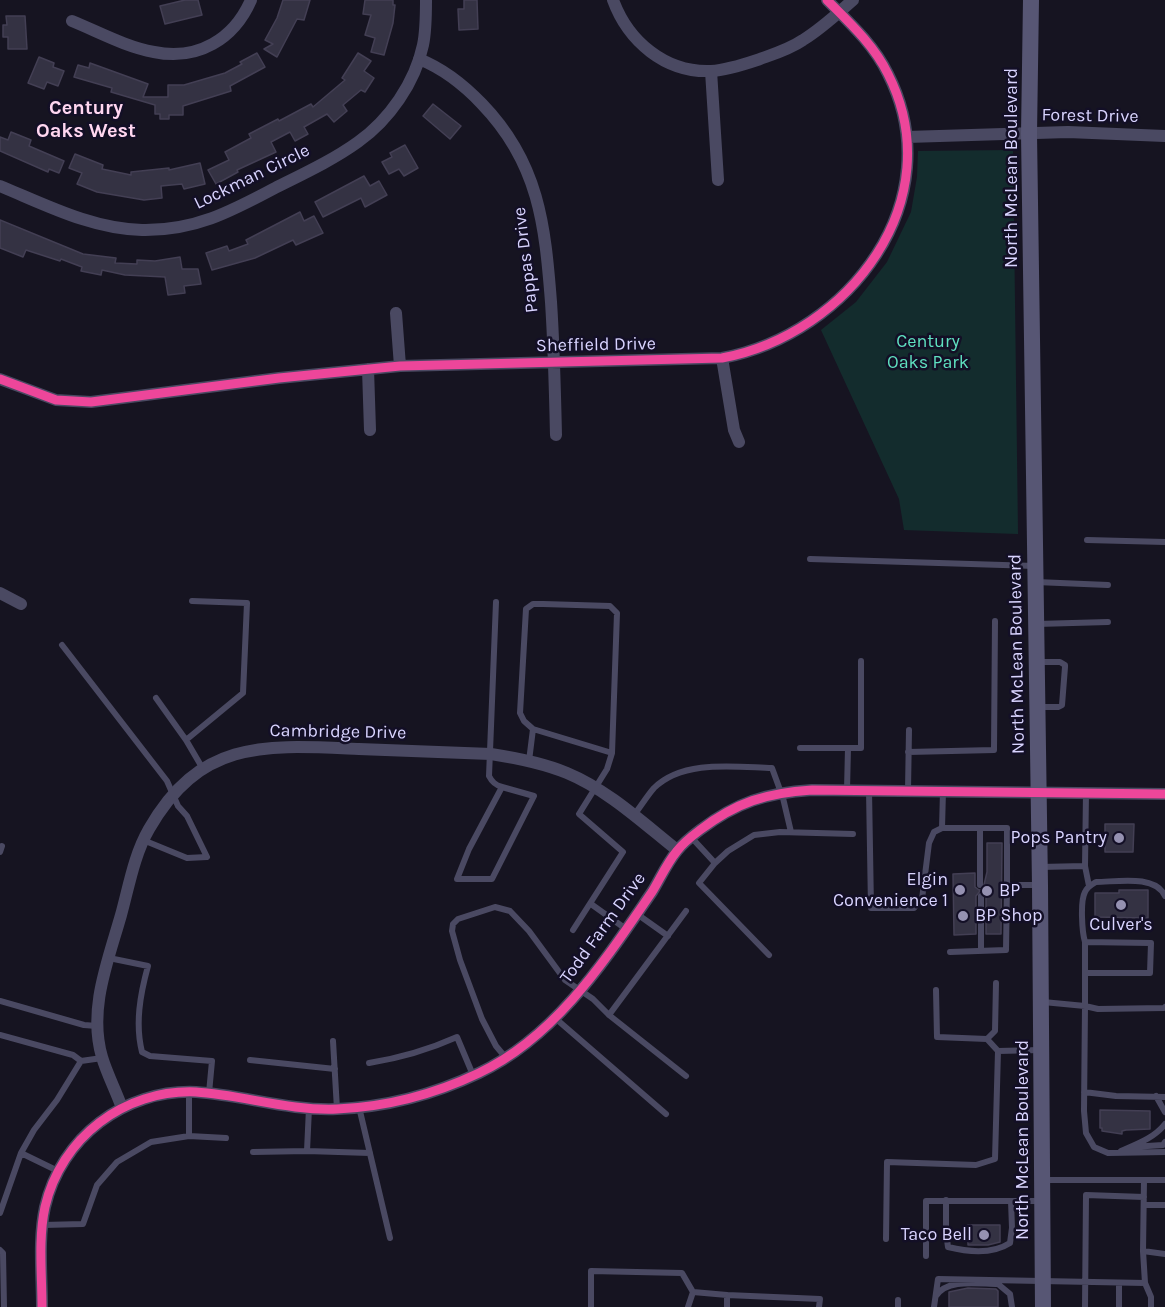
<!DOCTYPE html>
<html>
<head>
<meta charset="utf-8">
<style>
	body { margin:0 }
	canvas { display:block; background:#161421 }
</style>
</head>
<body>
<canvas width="1165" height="1307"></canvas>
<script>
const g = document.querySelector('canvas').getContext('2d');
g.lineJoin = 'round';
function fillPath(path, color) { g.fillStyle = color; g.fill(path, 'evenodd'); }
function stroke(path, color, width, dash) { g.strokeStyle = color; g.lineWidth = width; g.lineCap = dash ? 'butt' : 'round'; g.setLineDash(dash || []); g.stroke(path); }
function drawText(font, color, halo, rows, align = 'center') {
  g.font = font + ' Karla,sans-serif'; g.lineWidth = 5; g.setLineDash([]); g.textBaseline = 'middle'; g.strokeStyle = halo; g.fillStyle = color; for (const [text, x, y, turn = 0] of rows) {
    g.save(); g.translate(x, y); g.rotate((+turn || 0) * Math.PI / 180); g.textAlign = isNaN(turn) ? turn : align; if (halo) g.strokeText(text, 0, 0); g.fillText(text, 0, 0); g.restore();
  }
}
const green = new Path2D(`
	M1013,150L1018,534L904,530L899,499L821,330L856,302L887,262L911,212L917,177L918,151Z`);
const building = new Path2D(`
	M185,0H198L202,15L165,24L160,6Z
	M283,0H310L304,20L297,19L277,57L264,49L273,44L265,40L277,18Z
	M365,0H393V5H395L393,23L384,55L371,52L375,38L365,35L371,15L363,14Z
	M464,0H477L478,29L459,30L458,9H464Z
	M6,16H25L27,49H8V37H3V25H7Z
	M257,53L265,67L230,86L231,91L183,106V115H169V119H160V114H155V105L111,92L112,88L74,77L78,65L89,68L90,63L148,84L143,97H168V85H184L225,73L242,64L240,62Z
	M358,53L371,61L364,71L374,78L365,92L361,90L343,105L347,111L334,122L327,114L304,127L308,134L295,141L290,132L271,142L276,152L237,170L238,172L216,184L208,170L229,160L225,152L251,138L249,134L278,119L279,121L311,104L313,107L345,80L342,78Z
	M39,57L54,63L53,67L64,71L58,86L47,82L44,89L28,83Z
	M433,104L461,126L450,139L423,116Z
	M11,132L31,140L29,146L64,161L59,173L49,169L48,172L0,151V137L8,140Z
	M405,145L418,168L404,176L399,169L389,174L382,162L392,157L390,153Z
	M75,154L103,165L102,169L131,175V172L169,168V170L200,163L205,184L184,189L182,184L161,186L162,198L144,200L97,192L77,184L82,173L69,168Z
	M364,176L370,186L379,181L387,195L365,207L361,198L323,217L315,202Z
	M300,212L304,221L314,216L323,233L296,245L293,240L255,258L212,270L206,253L227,246L229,251L248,244L246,240Z
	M0,220L83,254L116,258L115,263L137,264V260L155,261L180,257L182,269H198L201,284L184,286L185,293L168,295L165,277L125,275L102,270L101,275L81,271L82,267L61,259L60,261L26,250L23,257L0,248Z
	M1105,824H1134L1133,852H1105Z
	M987,843H1002L1001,934H986V895L984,892L980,891L976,896V934L954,935L953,874L975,873V887L979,890L983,889L987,872Z
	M1119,890H1148V918L1095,917V893H1119Z
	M1100,1110L1150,1111V1129L1126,1130L1122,1131V1134L1102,1131V1128H1100Z
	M968,1225H1000V1242L988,1245H968Z
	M968,1288L996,1289L998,1291V1307H949V1292Z`);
const service = new Path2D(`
	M1087,540L1165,542
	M810,559L1035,566
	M1036,582L1108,585
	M496,602L489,776C492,782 495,785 502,787L534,796L492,879H457L469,849L502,787
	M1037,624L1108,622
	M62,645L167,781L178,806L187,816L207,857L187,858L143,840
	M1038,662H1060L1065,665V667L1062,705L1058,707H1039
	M156,698L186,740L203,769
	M533,729L612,753
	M186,740L243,693L247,603L192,601
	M800,748H861V661
	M908,752L994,750L995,621
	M529,761L533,729L524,721L520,713L526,609L533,604H543L610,606L617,613L612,753L607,769L579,814L623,852L573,930
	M847,790L848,748
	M869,790L871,908H914L922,899L929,843L934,832L942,828
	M908,790L909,730
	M943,791L942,828H1007V885
	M634,815C641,806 647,796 654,788C683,759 736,767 772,768L783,798L791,832
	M980,828V885
	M691,837L715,863
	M0,852L2,846
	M1085,866L1089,886
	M1040,867L1085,866L1086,793
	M981,896V951
	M591,904L626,929
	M637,914L668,936
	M1085,942C1082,932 1080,901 1085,892C1087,887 1091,885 1096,882C1116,882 1155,874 1165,896
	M950,952L1006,950L1007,885H1040
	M769,955L699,883L715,863L728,851L754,835L780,832L853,834
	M109,958L148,966C140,995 135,1024 142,1052L150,1056L212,1061L209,1093
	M1085,973H1150L1151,943L1085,942V1006L1098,1009L1164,1008L1165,1007
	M936,990L937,1037L987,1039L998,1051
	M0,1001L84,1025L97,1026
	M1043,1002L1085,1006L1084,1111L1086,1133L1094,1147L1108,1153L1165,1152
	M609,1015L686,911
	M555,1018L666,1114
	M0,1035L73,1055L81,1061
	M987,1039L995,1031L996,983
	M333,1041L337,1109
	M506,1058L496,1046L482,1019L460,960L452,931L453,924L458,919L495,907L510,911L529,931L565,980L593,999L609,1015L686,1076
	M250,1060L335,1069
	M369,1063C400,1058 428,1050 457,1037L473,1075
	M1084,1092L1116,1096L1165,1097
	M1156,1096L1165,1112
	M359,1107L390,1238
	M309,1108L307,1151L370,1153
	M189,1136L226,1138
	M1132,1147L1163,1145L1165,1142
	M1121,1151C1137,1144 1154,1138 1165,1124
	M253,1152L307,1151
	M58,1171L21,1153L34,1130L57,1100L81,1061L102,1058
	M1043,1180H1165
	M946,1200V1232L948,1247C968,1252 993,1254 1010,1243L1012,1228L1011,1201
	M1144,1205H1165
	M0,1213L21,1153
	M43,1225L83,1224L97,1185L117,1162L151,1142L189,1136V1092
	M886,1239L887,1162L976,1165L995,1159L998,1051L1041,1050
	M0,1250L3,1253L4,1307
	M1143,1251L1165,1254
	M926,1256V1201H1041
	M1145,1283L1151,1297V1307
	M693,1292L727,1295
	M936,1296C947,1278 979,1284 998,1284L1010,1294L1012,1307
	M898,1300V1307
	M591,1307V1271L682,1273L693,1292L688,1307
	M727,1307V1295L820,1299L819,1307
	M934,1307L938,1279L1145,1283L1143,1251L1144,1180
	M1085,1307L1086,1195L1144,1197
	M1119,1307V1283`);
const minor = new Path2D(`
	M613,0C628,41 665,73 711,71C728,70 745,64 760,59C774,54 790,49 803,40C821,29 837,14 853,0
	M72,21C99,32 126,47 154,52C198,61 234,39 251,0
	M419,59C444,69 463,84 482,104C539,163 545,225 551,302C554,347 555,391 556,435
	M711,71L718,180
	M907,137L1068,132L1165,136
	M0,186C46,205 92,229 142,230C194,231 230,212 275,188C303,174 333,160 358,142C389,120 415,83 423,45C426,31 426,15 426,0
	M396,313L400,366
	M722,358L734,430L739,442
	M368,369L370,430
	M0,379L56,400L91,402L279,378L400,366L722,358C849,334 952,200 888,74C874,45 849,22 827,0
	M0,593L21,604
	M122,1108C116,1091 107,1074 102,1057C88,1009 108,961 121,915C129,886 134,855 149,829C201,738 267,745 359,749C403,751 447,752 491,754C517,758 543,763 567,773C608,790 643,823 677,850
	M42,1307C42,1275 38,1239 45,1207C61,1138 124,1089 196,1092C243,1095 289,1111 337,1109C386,1107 435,1094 479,1073C556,1037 606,959 652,892C660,879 667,863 677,851C683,843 692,836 700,830C737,802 766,793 812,790L1165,794`);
const secondary = new Path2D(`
	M1031,0L1029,134L1040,885L1043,1307`);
const cycleway = new Path2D(`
	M0,379L56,400L91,402L279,378L400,366L722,358C849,334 952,200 888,74C874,45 849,22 827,0
	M42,1307C42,1275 38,1239 45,1207C61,1138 124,1089 196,1092C243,1095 289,1111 337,1109C386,1107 435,1094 479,1073C556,1037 606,959 652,892C660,879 667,863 677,851C683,843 692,836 700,830C737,802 766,793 812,790L1165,794`);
const markers = [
	[1119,838,6,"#9591b1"],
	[960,890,6,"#9591b1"],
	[987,891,6,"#9591b1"],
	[1121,905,6,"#9591b1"],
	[963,916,6,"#9591b1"],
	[984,1235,6,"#9591b1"]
];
const streetNames = [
	["Forest Drive",1090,116,1],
	["North McLean Boulevard",1012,168,-90],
	["Lockman Circle",252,177,-26],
	["Pappas Drive",526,260,-97],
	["Sheffield Drive",596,345,-1],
	["North McLean Boulevard",1017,654,-91],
	["Cambridge Drive",338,732,1],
	["Todd Farm Drive",603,928,-54],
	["North McLean Boulevard",1023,1140,-90]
];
const parkNames = [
	["Century",928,342],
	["Oaks Park",928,363]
];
const poiNames = [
	["Pops Pantry",1107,838],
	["Elgin",948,880],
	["Convenience 1",948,901],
	["BP",999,891,"left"],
	["BP Shop",975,916,"left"],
	["Culver's",1121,925,"center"],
	["Taco Bell",972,1235]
];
const neighbourhoodNames = [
	["Century",86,108],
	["Oaks West",86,131]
];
fillPath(green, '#132c2d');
fillPath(building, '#343243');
stroke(building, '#433f54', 1.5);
stroke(service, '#4a4962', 6);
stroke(minor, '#4a4962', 12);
stroke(secondary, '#575674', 16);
stroke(cycleway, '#ed469a', 9);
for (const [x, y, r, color] of markers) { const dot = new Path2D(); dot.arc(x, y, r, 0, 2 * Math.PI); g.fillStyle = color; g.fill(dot); stroke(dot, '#130f26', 2); }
drawText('18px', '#d9d4ff', '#130f26', streetNames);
drawText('18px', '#5fe0c0', '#130f26', parkNames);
drawText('18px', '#d9d4ff', '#130f26', poiNames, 'right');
drawText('bold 20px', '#ffd6f0', '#130f26', neighbourhoodNames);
</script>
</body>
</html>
